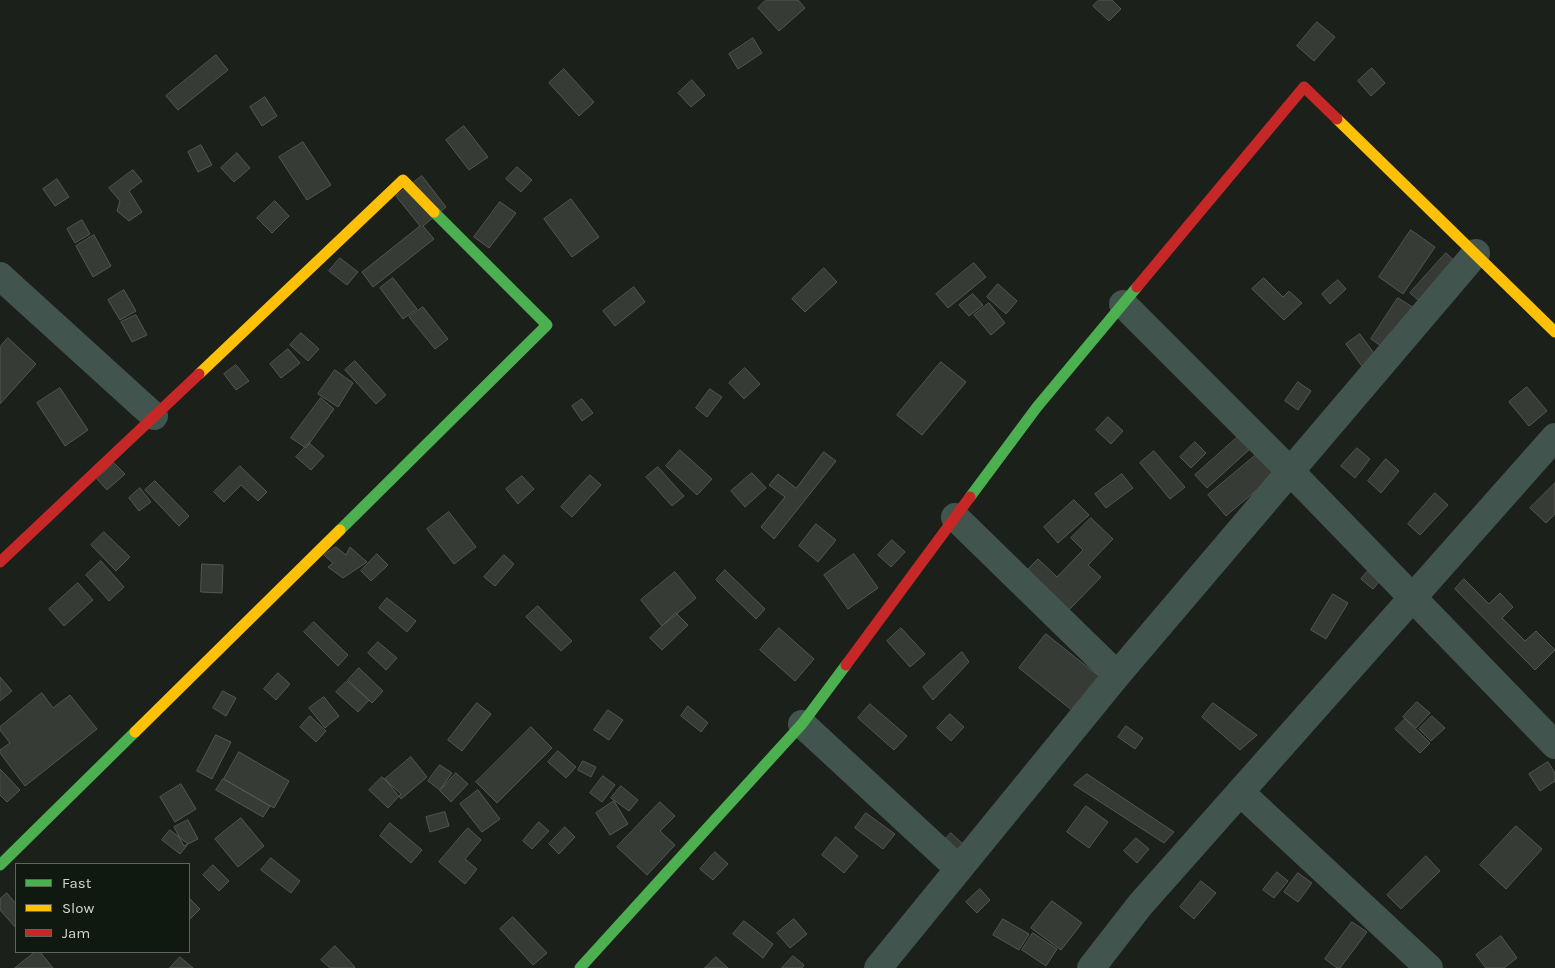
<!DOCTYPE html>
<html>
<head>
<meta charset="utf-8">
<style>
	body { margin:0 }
	#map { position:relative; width:1555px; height:968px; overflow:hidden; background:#1b201b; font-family:Karla,sans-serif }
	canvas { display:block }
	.legend { position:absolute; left:15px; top:863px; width:175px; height:90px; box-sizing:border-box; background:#0f190f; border:1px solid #5d655d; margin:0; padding:6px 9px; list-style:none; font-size:15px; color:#d1d8d1 }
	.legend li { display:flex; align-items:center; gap:10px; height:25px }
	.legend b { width:25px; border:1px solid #5d655d }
</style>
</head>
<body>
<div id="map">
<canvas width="1555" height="968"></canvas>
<ul class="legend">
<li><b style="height:6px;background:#4caf50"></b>Fast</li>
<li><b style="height:6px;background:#ffc107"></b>Slow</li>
<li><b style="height:6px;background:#c62828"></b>Jam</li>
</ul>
</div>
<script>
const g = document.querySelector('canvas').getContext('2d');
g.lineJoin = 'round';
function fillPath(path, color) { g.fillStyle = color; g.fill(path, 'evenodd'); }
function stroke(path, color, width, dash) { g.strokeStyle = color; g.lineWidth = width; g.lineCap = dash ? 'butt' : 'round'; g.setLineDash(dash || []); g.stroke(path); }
const building = new Path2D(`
	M766,0H798L805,8L779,31L758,8Z
	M1099,0H1112L1121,9L1109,21L1093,6Z
	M1317,22L1335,37L1314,61L1297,46Z
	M753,38L762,53L738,69L729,54Z
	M216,55L228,70L178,110L166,96Z
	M1372,68L1385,83L1371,96L1358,81Z
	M564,69L594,102L579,116L549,83Z
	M692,80L705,95L691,107L678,93Z
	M265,97L277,116L262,126L250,107Z
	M464,126L488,157L469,170L446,140Z
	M303,142L331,185L307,200L279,157Z
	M201,145L212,165L198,172L188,152Z
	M237,153L250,168L234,182L221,168Z
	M517,167L532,180L521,192L506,179Z
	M133,170L142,181L129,191L142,212L129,221L117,211L120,201L109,188Z
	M422,176L446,207L423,226L434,239L373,287L362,272L420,226L396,196Z
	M57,179L69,197L55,206L43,189Z
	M571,199L599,237L572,257L544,219Z
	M275,201L289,216L272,233L257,218Z
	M500,202L516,213L489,248L474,237Z
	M82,220L90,234L75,243L67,229Z
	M1411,230L1435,247L1403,294L1379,277Z
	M94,235L111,266L93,277L76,246Z
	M1446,253L1462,268L1426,307L1410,293Z
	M340,258L358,272L347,285L329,271Z
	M974,263L986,277L948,308L936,294Z
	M824,268L837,282L805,312L792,299Z
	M393,278L417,309L403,319L380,288Z
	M1264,278L1283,297L1289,291L1302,303L1284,320L1252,289Z
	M1338,280L1346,289L1330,304L1322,294Z
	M998,284L1017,301L1006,314L987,297Z
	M634,287L645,302L615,326L603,311Z
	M124,290L136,311L120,320L108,300Z
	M973,294L983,305L969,316L959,305Z
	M1398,298L1419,311L1391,353L1371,339Z
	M989,303L1005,323L991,335L974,315Z
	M423,307L448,339L435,349L409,317Z
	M136,315L147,335L132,342L121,322Z
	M301,333L319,349L308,361L290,345Z
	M1360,334L1378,359L1364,369L1346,344Z
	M8,338L36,364L0,404V347Z
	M288,349L300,363L281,378L270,364Z
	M355,361L386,395L376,404L345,370Z
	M941,362L966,382L922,435L897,415Z
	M236,365L249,381L236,390L224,374Z
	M745,368L760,384L744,399L729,383Z
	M335,370L353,383L338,407L318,394Z
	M1298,382L1311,391L1298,410L1285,401Z
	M1527,387L1547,411L1529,426L1509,402Z
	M60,388L88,430L65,446L37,403Z
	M710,389L722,397L707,417L696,408Z
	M321,398L334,409L306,448L291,438Z
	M582,399L593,413L582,421L572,406Z
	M1108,417L1123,431L1111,444L1096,430Z
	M1240,435L1251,448L1207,488L1195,475Z
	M1195,442L1206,453L1191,468L1180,457Z
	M309,443L324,456L311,470L296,457Z
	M1357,448L1370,459L1355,478L1341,466Z
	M680,450L712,479L697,495L666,466Z
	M1262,450L1279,471L1226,516L1208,495Z
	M1154,451L1185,487L1170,499L1140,463Z
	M824,452L836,461L774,539L761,527L785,497L769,485L778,474L796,488Z
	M1386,459L1399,471L1381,493L1368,481Z
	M114,463L125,474L107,490L97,479Z
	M240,466L267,492L258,501L241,485L224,502L214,492Z
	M658,467L684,496L672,506L646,477Z
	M752,473L766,488L745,507L731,491Z
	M1122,474L1133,488L1106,508L1095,494Z
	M590,475L601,485L572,517L561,507Z
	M522,476L534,489L518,504L506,489Z
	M155,481L189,516L179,526L145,490Z
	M1555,483V514L1546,523L1530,508Z
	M140,488L151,502L139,511L129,498Z
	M1435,493L1448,505L1420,535L1408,524Z
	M1074,500L1089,515L1058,543L1044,527Z
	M449,512L476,547L454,564L427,529Z
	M1091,518L1113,539L1088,565L1101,577L1069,610L1027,570L1038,559L1057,577L1083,550L1071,538Z
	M816,524L836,540L818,562L799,546Z
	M104,532L130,557L116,571L91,545Z
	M892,540L905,552L891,567L878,555Z
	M336,547L346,555L350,547L367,562L343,578L328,567L333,563L324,555Z
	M377,554L388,565L371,581L361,571Z
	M854,554L878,588L848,609L824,575Z
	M504,555L514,564L495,586L484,577Z
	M1377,560L1389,570L1373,589L1361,579Z
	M101,561L124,587L109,601L86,575Z
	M202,564L223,565L222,593L201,592Z
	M725,570L765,609L756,619L716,580Z
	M675,572L696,598L662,626L641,600Z
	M1464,579L1489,604L1500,593L1513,607L1502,618L1525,641L1536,631L1555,650L1535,670L1455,589Z
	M78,583L93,600L64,626L49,609Z
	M1333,594L1348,603L1326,639L1311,630Z
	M387,598L416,621L407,632L379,608Z
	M538,606L572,641L561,651L526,617Z
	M676,613L688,625L662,650L650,638Z
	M314,622L348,655L338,666L304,632Z
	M779,628L814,659L795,681L760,650Z
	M901,628L925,654L910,667L887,641Z
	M1046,634L1100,677L1073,711L1019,668Z
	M378,642L397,658L386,670L368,653Z
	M962,652L969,662L933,700L923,687Z
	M359,668L383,691L372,703L348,680Z
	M278,673L290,684L276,700L264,689Z
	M0,677L12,691L0,701Z
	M347,681L369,700L358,712L336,692Z
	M223,691L236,698L226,716L213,708Z
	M42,693L53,708L70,695L97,729L25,786L0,753V750L10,743L0,730V727Z
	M324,697L339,716L325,728L309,708Z
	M1417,702L1430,713L1416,728L1403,717Z
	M477,703L491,714L462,751L448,740Z
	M1213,703L1257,735L1240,750L1202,717Z
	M870,704L907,736L894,750L858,718Z
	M688,706L708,723L701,732L681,716Z
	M608,710L623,720L609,740L594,730Z
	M950,714L964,727L951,741L937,728Z
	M310,716L326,731L316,742L300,727Z
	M1432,716L1445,728L1431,741L1419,729Z
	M1405,719L1430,743L1420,753L1395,729Z
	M1126,726L1143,738L1135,749L1118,737Z
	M531,727L552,748L497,803L476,782Z
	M216,735L231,742L212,779L197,771Z
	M558,751L576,767L566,778L548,762Z
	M239,752L289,781L274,808L224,779Z
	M411,757L427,777L401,799L385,779Z
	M583,761L596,767L591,777L578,770Z
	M1548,762L1555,773V781L1540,791L1529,774Z
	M440,765L452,773L440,790L428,781Z
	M0,769L20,790L7,802L0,795Z
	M456,773L468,784L451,802L440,791Z
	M1087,774L1174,832L1164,843L1074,785Z
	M603,776L615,785L602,802L590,793Z
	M382,777L401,794L388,808L369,790Z
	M223,779L270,806L263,817L216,790Z
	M181,784L196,809L175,822L160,797Z
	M621,786L638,800L629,811L611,798Z
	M478,790L500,819L482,832L460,804Z
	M614,801L628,824L610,835L596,813Z
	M660,802L675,816L660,831L675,845L647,875L617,847Z
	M1086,806L1108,822L1089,848L1067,832Z
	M445,812L449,826L430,832L426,817Z
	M866,813L895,834L883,849L855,828Z
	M241,818L264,846L238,867L215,839Z
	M188,820L198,839L184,846L174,827Z
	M539,822L549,831L532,849L523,841Z
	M390,823L422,850L411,863L380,836Z
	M1516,826L1542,849L1506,889L1480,865Z
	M565,827L575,837L559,854L549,844Z
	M468,828L481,840L465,859L477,869L465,884L439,862Z
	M170,830L188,844L180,854L162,840Z
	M951,833L965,846L942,871L928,858Z
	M836,837L858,856L844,873L822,855Z
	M1136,838L1149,849L1137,863L1124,851Z
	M715,852L728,864L713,880L700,869Z
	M1426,856L1440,871L1401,909L1387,895Z
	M271,858L300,881L291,893L261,870Z
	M213,865L229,881L219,891L203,875Z
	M1277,872L1288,881L1274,898L1263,890Z
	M1298,873L1312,883L1298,902L1284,892Z
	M1201,881L1216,893L1194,919L1180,907Z
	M980,889L990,900L977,913L966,902Z
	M7,893L16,904V928L0,910V899Z
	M190,899L200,909L189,920V900Z
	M1052,901L1082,923L1061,950L1031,928Z
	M513,917L547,953L533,965L500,929Z
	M794,919L807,934L790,948L777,933Z
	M1003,919L1029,934L1019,950L993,935Z
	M744,921L773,944L763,958L733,934Z
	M1352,922L1367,932L1340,968H1337L1325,959Z
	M1033,933L1057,949L1046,966L1022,950Z
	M1501,936L1517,958L1504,968H1486L1476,955Z
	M335,946L355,967L354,968H330L321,960Z
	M35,952H40L53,968H15Z
	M793,956L804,965L802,968H782Z
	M180,957L193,968H170Z
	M716,957L728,968H705Z`);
const street = new Path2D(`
	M0,276L154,416
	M1123,304L1290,471L1555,745
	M955,517L1117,675
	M802,724L959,869
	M1240,792L1429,968
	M878,968L1117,675L1476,253
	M1091,968L1140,905L1555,437`);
const fast = new Path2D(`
	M970,497L1037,407L1137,287
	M340,530L547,325L434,212
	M0,865L135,732
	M580,968L802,724L846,665`);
const slow = new Path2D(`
	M1337,119L1555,332
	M199,374L403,180L434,212
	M135,732L340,530`);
const jam = new Path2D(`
	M1137,287L1304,87L1337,119
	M0,562L199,374
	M846,665L970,497`);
fillPath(building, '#373b36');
stroke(building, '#545751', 1);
stroke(street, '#42544e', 28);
stroke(fast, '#4caf50', 11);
stroke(slow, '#ffc107', 11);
stroke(jam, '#c62828', 11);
</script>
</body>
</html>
